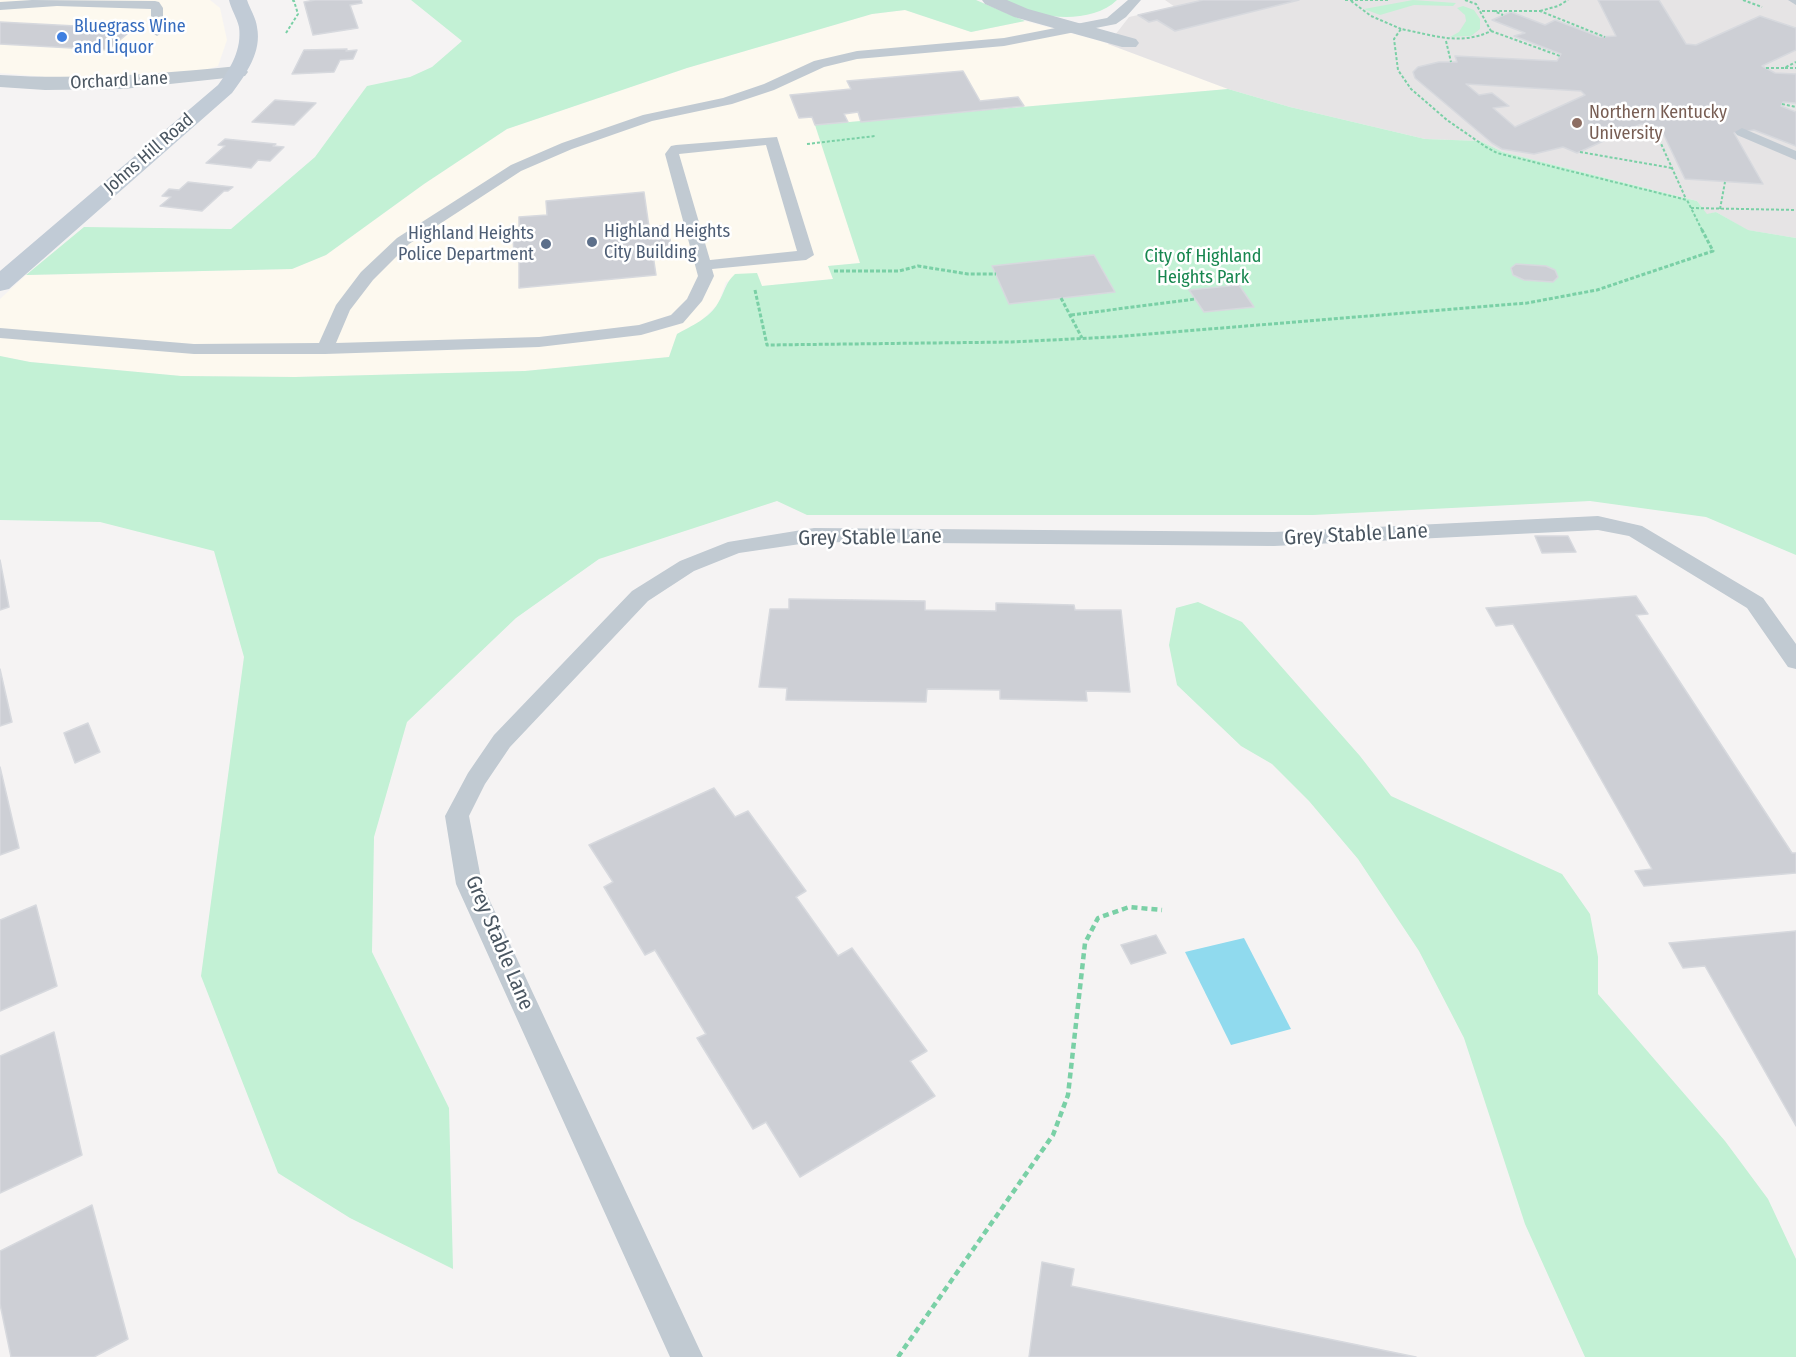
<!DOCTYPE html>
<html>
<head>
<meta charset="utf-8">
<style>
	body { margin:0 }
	canvas { display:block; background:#f5f3f3 }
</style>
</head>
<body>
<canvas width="1796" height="1357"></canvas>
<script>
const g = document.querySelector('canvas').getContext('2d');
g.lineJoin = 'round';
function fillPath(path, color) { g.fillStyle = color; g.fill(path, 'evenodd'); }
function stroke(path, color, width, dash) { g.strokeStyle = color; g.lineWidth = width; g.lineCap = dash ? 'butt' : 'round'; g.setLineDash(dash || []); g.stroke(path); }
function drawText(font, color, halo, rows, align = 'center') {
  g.font = font + ' "Fira Sans Condensed",sans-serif'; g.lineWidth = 5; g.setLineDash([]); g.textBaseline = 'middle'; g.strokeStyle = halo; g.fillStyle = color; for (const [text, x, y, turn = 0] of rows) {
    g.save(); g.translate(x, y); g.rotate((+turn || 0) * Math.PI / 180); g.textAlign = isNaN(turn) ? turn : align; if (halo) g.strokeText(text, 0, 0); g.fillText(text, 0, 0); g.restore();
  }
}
const commercial = new Path2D(`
	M0,0H210L220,8L227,40L218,66L205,70L81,80L0,73Z
	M905,10L971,32L1025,21L1100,41L1228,89L816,125L860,263L828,266L833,279L762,286L757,273L726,282L718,304L701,321L677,334L669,357L525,371L295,377L181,376L30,362L0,356V299L26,275L292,269L326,255L424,184L507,129L687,68L872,14Z`);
const education = new Path2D(`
	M1165,0H1796V238L1747,230L1716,212L1707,215L1697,201L1503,152L1480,141L1425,139L1290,107L1228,89L1108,44L1129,17L1175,7Z`);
const green = new Path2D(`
	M411,0H976L1025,21L971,32L905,10L872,14L687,68L507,129L424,184L326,255L292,269L26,275L84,227L231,229L315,157L367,86L410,77L432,67L462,41Z
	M1005,0H1117C1099,18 1064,20 1040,14C1029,12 1016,5 1005,0Z
	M1413,0L1456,3L1453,6L1414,5L1380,15L1364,9Z
	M1463,6L1474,10L1480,19V29L1471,36L1450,37L1459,32L1466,21L1465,15L1457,8Z
	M1228,89L1290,107L1425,139L1480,141L1503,152L1697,201L1707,214L1716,212L1748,230L1796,238V555L1706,517L1590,501L1313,515H807L777,501L599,559L516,618L407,722L374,837L372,952L449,1108L453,1269L350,1218L278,1173L201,976L244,657L214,551L100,522L0,520V356L30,362L181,376L295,377L525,371L669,357L677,334C691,326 710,318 718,303C725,292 725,283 735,274L757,273L762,286L833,279L828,266L860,263L815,125Z
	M1198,602L1242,622L1360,756L1391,796L1562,874L1590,914L1598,957V994L1725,1141L1768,1199L1796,1259V1357H1585L1525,1224L1464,1038L1419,951L1358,859L1309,801L1272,764L1241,746L1177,685L1169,645L1176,608Z`);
const water = new Path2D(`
	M1244,938L1291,1029L1231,1045L1185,952Z`);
const building = new Path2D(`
	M315,0H361L362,3L350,5L358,28L313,35L304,2Z
	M1203,0H1299L1175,31L1157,20L1149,22L1138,15Z
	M1598,0H1659L1686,44L1696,45L1760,16L1796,28V50L1762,66L1775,73L1796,74V103L1783,102L1781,106L1796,112V146L1754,130L1734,133L1763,184L1685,179L1660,127L1641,124L1577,153L1563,147L1534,154L1502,149L1492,143L1415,78L1413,72L1418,67L1439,62H1457L1455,56L1557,61L1561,54L1514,36L1525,33L1492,20L1511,12L1545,25L1555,20L1600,37L1616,36ZM1466,84L1581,91L1585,95L1515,127L1493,108L1509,106L1492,93L1479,95Z
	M0,22L133,29L108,50L0,44Z
	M347,49L346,51L357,50L353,59L340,60L334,72L292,74L304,50Z
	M963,71L980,101L1018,97L1024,106L861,122L858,112L844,114L848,122L815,125L812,117L799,118L790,95L851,89L847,81Z
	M275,100L316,103L294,125L252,122Z
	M225,139L276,144L273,146L284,147L270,161L258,160L251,168L206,163L225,146L218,145Z
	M188,182L233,187L228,191H224L202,211L160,206L171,197L162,196L169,189L179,190Z
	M644,192L649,227L668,225L671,246L652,248L656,275L519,288V252L514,253L513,239L519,238V217L547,215L546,201Z
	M1094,255L1115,292L1009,304L992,266Z
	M1516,264L1546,266L1555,270L1558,277L1553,282L1524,280L1513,275L1511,268Z
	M1239,285L1254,307L1204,312L1189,290Z
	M1535,536H1568L1576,552L1542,553Z
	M0,560L9,607L0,610Z
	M1636,596L1648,614L1636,615L1792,853H1796V873L1644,886L1635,871L1652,869L1513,624L1496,626L1486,608Z
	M789,599L925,601V610L996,611V603L1074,605L1075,610H1121L1130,692L1086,691L1087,701L1000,699V690L927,689L926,702L786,700L787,688L759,687L770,609H789Z
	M0,669L12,722L0,726Z
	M88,723L100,752L75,763L64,733Z
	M0,767L19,848L0,855Z
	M714,788L735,817L748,811L806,891L796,897L838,956L852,948L927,1051L910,1061L935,1096L800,1177L766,1122L753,1129L697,1038L706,1034L655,950L645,955L604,887L613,882L589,845Z
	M36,905L57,986L0,1011V920Z
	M1796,931V1126L1705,966L1683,968L1669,943Z
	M1156,935L1166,953L1131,964L1121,945Z
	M54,1032L82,1155L0,1193V1056Z
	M92,1205L128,1339L94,1357H11L0,1304V1251Z
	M1042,1262L1074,1269L1071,1286L1416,1357H1029Z`);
const pathFar2 = new Path2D(`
	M1345,0H1388
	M1465,0L1476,4L1491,31C1460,46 1433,35 1401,29L1394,39L1398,70L1411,89L1447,120L1486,147L1497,153L1687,200L1702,230
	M1743,0L1762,7
	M1351,1L1371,16L1401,29
	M1482,11H1494L1503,15
	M1494,11H1540L1605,37
	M1540,11L1558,6L1568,0
	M1491,31L1560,56
	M286,33L298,14L294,1L291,0
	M1446,41L1451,62
	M1766,68H1784L1796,62
	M1785,68H1796
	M1782,104L1796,107
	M1653,126L1686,199
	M807,144L875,136
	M1580,152L1672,168
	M1691,208L1796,210
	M1720,209L1725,182`);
const pathFar1 = new Path2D(`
	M834,271H899L918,266L968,274H996
	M755,290L767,345L1012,342L1112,337L1527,303L1597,290L1713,251L1701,228
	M1061,298L1082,338
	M1071,315L1195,299`);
const path = new Path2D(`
	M898,1357L1053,1135L1068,1095L1085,943L1098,918L1129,907L1162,910`);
const lane = new Path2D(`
	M32,0L155,1L159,2L163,8V32L157,36L151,32V9L57,6L0,10V2Z
	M1128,0H1141L1126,17L1116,24L1004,46L857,59L824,67L774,90L732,104L652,121L572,149L521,171L409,244L373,280L350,310L336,343L539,337L639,325L671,315L687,299L698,276L665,154L671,146L676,145L777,137L814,255L806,260L712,269L714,276L702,301L683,323L641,335L539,347L325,354H194L0,338V328L194,344L319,343L336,305L361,272L397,238L511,165L562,143L643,115L723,98L764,84L814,61L857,51L1004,38L1107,18ZM766,145L797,251L710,260L679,154Z
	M1788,0H1796V5Z
	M1742,128L1796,151V160L1737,135L1735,132Z
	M1598,516L1642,526L1763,598L1796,644V669L1788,667L1747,608L1629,536L1598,530L1274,546L814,542L739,553L694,571L648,601L510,747L485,784L469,816L482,884L703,1357H670L456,884L445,816L468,773L494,735L632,591L680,561L728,542L814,528L1274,532Z`);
const street = new Path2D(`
	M982,0H1007L1028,9L1136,39L1139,43L1136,47H1122L1014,17L985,4Z
	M238,66L245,68L248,72L245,76L123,89L45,90L0,87V75C80,80 158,74 238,66Z`);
const secondary = new Path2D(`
	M229,0H247C250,9 256,18 257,27C262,52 246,74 232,93L9,289L0,291V271L218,85C231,68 242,49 239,27C237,18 231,9 229,0Z`);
const markers = [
	[62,37,6,"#3f7fe0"],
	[1577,123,6,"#8d6e63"],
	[592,242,6,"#5c6f8a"],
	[546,244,6,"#5c6f8a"]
];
const farShopnames = [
	["Bluegrass Wine",74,27],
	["and Liquor",74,48]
];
const farStreetnames = [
	["Orchard Lane",119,81,-3],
	["Johns Hill Road",149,154,-41]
];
const farEducationnames = [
	["Northern Kentucky",1589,113],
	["University",1589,134]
];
const farServicenames = [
	["Highland Heights",604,232],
	["City Building",604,253],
	["Highland Heights",534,234,"right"],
	["Police Department",534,255,"right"]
];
const farParknames = [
	["City of Highland",1203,257],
	["Heights Park",1203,278]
];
const streetNames = [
	["Grey Stable Lane",1356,535,-3],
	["Grey Stable Lane",870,538,-1],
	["Grey Stable Lane",499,943,67]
];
fillPath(commercial, '#fdf9ef');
fillPath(education, '#e6e4e5');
fillPath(green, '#c3f1d5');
fillPath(water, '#90daee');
fillPath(building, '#cdcfd5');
stroke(building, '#d7d9de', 1.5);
stroke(pathFar2, '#7ad0a6', 2, [3, 2]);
stroke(pathFar1, '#7ad0a6', 3, [4, 2]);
stroke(path, '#7ad0a6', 4.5, [6, 4]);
fillPath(lane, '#c1cad2');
fillPath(street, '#c1cad2');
fillPath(secondary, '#c1cbd6');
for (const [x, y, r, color] of markers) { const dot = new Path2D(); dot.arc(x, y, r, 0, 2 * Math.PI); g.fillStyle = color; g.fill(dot); stroke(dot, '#fff', 2); }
drawText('18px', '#366cbe', '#fff', farShopnames, 'left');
drawText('18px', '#4a5661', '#fff', farStreetnames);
drawText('18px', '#785e54', '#fff', farEducationnames, 'left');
drawText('18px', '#4e5e75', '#fff', farServicenames, 'left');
drawText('18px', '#17864f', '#fff', farParknames);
drawText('21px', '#4a5661', '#fff', streetNames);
</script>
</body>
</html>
